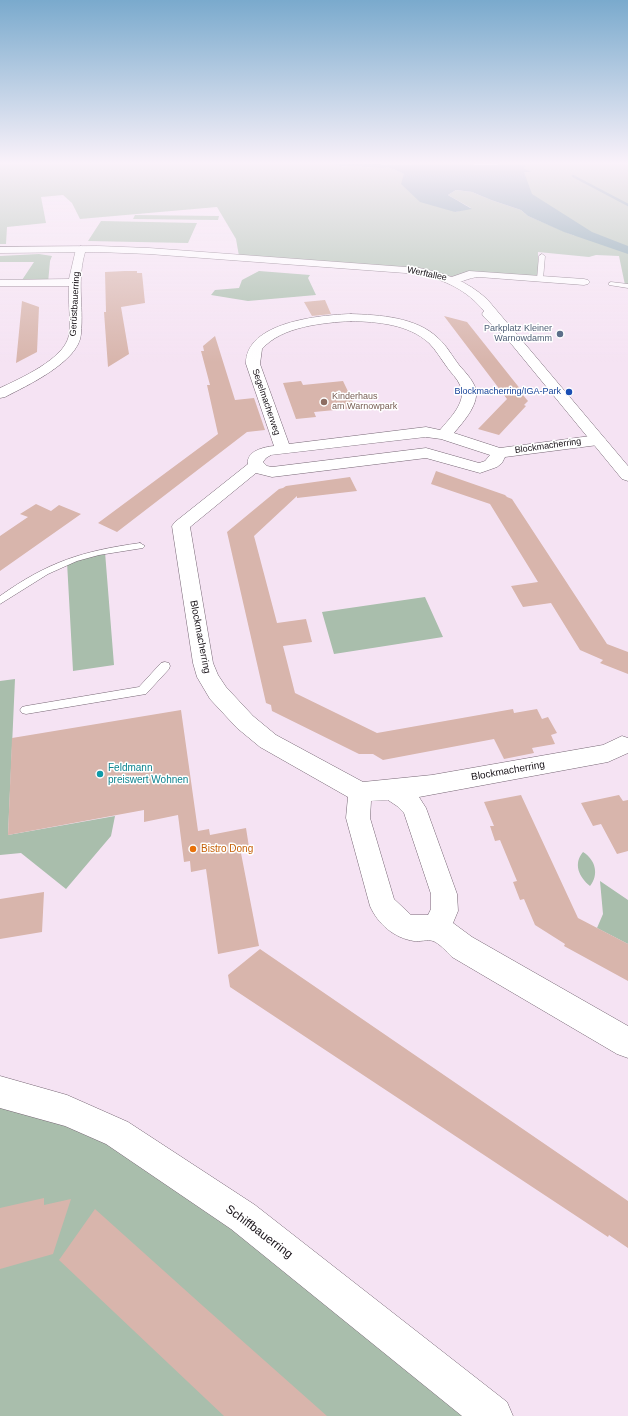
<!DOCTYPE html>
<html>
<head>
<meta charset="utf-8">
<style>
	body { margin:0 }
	canvas { display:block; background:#f5e3f3 }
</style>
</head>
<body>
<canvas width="628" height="1416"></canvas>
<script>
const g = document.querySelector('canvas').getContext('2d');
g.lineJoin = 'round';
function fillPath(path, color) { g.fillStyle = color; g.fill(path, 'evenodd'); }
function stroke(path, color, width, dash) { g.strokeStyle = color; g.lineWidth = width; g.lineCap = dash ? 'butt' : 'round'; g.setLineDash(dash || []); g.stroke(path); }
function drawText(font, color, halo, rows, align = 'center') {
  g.font = font + ' Helvetica,sans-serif'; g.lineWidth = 3; g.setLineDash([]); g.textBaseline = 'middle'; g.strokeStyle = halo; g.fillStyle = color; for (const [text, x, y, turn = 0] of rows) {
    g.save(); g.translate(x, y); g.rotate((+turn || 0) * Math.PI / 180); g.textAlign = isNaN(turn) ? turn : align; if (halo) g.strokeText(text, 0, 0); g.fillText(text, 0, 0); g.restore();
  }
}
const green = new Path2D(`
	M0,164H334L339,166L391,168L405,174L455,212L471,208L448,195L456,190L472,192L491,200L521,210L528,216L575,236L498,187V164H628V286L625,285L619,256L596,255L589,257L538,252V277L449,276L239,256L236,239L217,207L80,219L72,203L63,195L41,197L46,223L7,227L6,244H0Z
	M135,215L219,216L218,220L133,219Z
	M101,221L197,223L188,243L88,241Z
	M39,254L52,256L50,261L48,283L22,280L34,262H0V256Z
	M259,271L310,275L308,278L316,295L248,301L211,295L215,290L239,288L242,280Z
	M105,552L114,665L73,671L67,562Z
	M425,597L443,637L334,654L322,612Z
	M15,679L8,835L115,816L111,836L66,889L21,853L0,855V681Z
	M583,852C596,860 599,875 590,886C579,877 573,864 583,852Z
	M600,881L628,900V944L597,928L603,914Z
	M0,1092L67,1111L493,1416H0Z`);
const water = new Path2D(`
	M334,164L525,165L526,167L523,168L531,172H524L532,194L592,232L628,246V254L564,232L528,216L521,210L491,200L472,192L456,190L448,195L472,209L455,212L420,202L401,184L404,174L391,168L339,166Z`);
const stream = new Path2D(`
	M573,176L628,205`);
const building = new Path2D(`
	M125,271H137V273H142L145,303L121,307L129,354L108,367L104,312H106L105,272Z
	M325,300L331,314L312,316L304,302Z
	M22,301L39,307L37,352L16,363Z
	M444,316L467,322L525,395H523L528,401L524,405L526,406L499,435L478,429L507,399Z
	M215,336L235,400L254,398L265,430L247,432L117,532L98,523L218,434L207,385H210L201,351H204L203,346Z
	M301,381L303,385L343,381L356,408L314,412L316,417L296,419L283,383Z
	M436,471L505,495L507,497L512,499L607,644L628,652V674L600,663L603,660L580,650L551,603L523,607L511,586L538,582L490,504L431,484Z
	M350,477L357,491L297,498V496L254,536L277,623L306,619L312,642L283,646L295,693L377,733L513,709L514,713L537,709L542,719L548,717L557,733L551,735L555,744L532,748L534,753L504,759L494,739L383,760L373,754H359L272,711L271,705L266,703L227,532L279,489L283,488L286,486Z
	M36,504L51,511L59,505L81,514L0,571V536L28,517L20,514Z
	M181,710L198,831L209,829L210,835L246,828L249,847L240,848L259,946L218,954L206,869L191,872L190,861L184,862L178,815L144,822V810L8,835L12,738Z
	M521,795L578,918L628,944V981L564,946L565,944L535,925L524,899L520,900L513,882L517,881L500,840L495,841L490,826H494L484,802Z
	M619,795L623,801L628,800V851L617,854L601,824L593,826L581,803Z
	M44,892L42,932L0,939V899Z
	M260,949L628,1201V1248L609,1235L608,1237L230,987L228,975Z
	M44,1198V1205L71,1199L53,1254L0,1269V1208Z
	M95,1209L203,1306L327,1416H224L59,1260Z`);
const lane = new Path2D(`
	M542,254L545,256L543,279L540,281L537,279L539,256Z
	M611,282L628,284V288L609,285V283Z
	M140,543L145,546L143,548L99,555L77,561L48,574L0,604V596C48,562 82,551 140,543Z
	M165,662L169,663L170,666L169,669L146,694L26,714L22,713L20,710L22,707L26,706L139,687L161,663Z`);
const street = new Path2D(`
	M81,246L86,249C76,280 84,304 81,334C79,362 26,386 5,397L0,398V388C19,379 65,359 69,335C71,319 68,302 69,286H0V280L69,279L76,249Z
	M469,271L584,279L588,280L590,282L588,284L584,285L479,277C469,277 458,285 449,282L447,280L449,278Z
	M351,314C380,315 416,317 438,338C447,346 452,356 459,365C465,372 472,379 475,387C481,403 463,422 454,433L500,448L598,435L603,437L606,440L603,443L598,445L505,457L502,463L497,467L480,473L426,458L272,477L256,473L190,527L213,663L218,675L226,687L253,716L276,735L363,782L432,775L603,745L622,736L628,738V753L608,762L419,797L426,808L457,894L458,911L453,923L472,937L628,1026V1058L617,1054L452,957C447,952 439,943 433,941C428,939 419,942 414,941C394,938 378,924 370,906L346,818L348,797L260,747L237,728L210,699L197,677L193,663L172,526L175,522L248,464C246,451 264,447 274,446L246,364C245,322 320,315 351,314ZM351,321C378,322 408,324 429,343C436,350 441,359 447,367C451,373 457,378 460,385C468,401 450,418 440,430L426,427L289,444L260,364L262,349C282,326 323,323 351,321ZM426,437L441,439L490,455L485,461L479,463L426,448L272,467L267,466L263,462L266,458L271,455ZM388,800L397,806L404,813L431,894V909L428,915H411L394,899L370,818L371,801Z
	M0,1076L67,1095L128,1122L255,1205L507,1402L513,1416H462L231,1229L106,1144L65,1126L0,1108Z`);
const secondary = new Path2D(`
	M98,246L149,248L419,268C445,273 467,281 487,299L628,466V481L622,479L513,346L484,317L482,314L484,311C467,290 445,280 419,274L149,254L98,252L0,253V247Z`);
const markers = [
	[560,334,4,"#5c6f8a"],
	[569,392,4,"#1a4fb4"],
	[324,402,4,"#8d6e63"],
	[100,774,4,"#0f9aa8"],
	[193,849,4,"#e8710a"]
];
const farStreetnames = [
	["Werftallee",427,274,12],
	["Gerüstbauerring",75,304,-87],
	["Segelmacherweg",266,402,71],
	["Blockmacherring",548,446,-8]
];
const farServicenames = [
	["Parkplatz Kleiner",552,329],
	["Warnowdamm",552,339]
];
const farTransitnames = [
	["Blockmacherring/IGA-Park",561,392]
];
const farEducationnames = [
	["Kinderhaus",332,397],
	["am Warnowpark",332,407]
];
const streetNames = [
	["Blockmacherring",200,637,79],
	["Blockmacherring",508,771,-10]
];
const cultureNames = [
	["Feldmann",108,768],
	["preiswert Wohnen",108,780]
];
const foodNames = [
	["Bistro Dong",201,849]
];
const nearStreetnames = [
	["Schiffbauerring",259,1232,37]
];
fillPath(green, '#a9beac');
fillPath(water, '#769aa4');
stroke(stream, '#769aa4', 2.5);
fillPath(building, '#d8b5ac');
stroke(lane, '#766674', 1);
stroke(street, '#766674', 1);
stroke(secondary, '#766674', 1);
fillPath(lane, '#fff');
fillPath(street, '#fff');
fillPath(secondary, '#fff');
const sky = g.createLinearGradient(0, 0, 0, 362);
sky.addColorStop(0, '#7aaacd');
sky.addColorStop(0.45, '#faf2fa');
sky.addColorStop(1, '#faf2fa00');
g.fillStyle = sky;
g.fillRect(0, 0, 628, 362);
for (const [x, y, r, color] of markers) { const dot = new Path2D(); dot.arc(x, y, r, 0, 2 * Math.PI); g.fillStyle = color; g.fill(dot); stroke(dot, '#fff', 1.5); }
drawText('9px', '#171117', '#fff', farStreetnames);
drawText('9px', '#4e5e75', '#fff', farServicenames, 'right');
drawText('9px', '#164399', '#fff', farTransitnames, 'right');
drawText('9px', '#785e54', '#fff', farEducationnames, 'left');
drawText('10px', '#171117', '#fff', streetNames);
drawText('10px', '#0d838f', '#fff', cultureNames, 'left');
drawText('10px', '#c56008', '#fff', foodNames, 'left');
drawText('12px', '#171117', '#fff', nearStreetnames);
</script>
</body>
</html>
